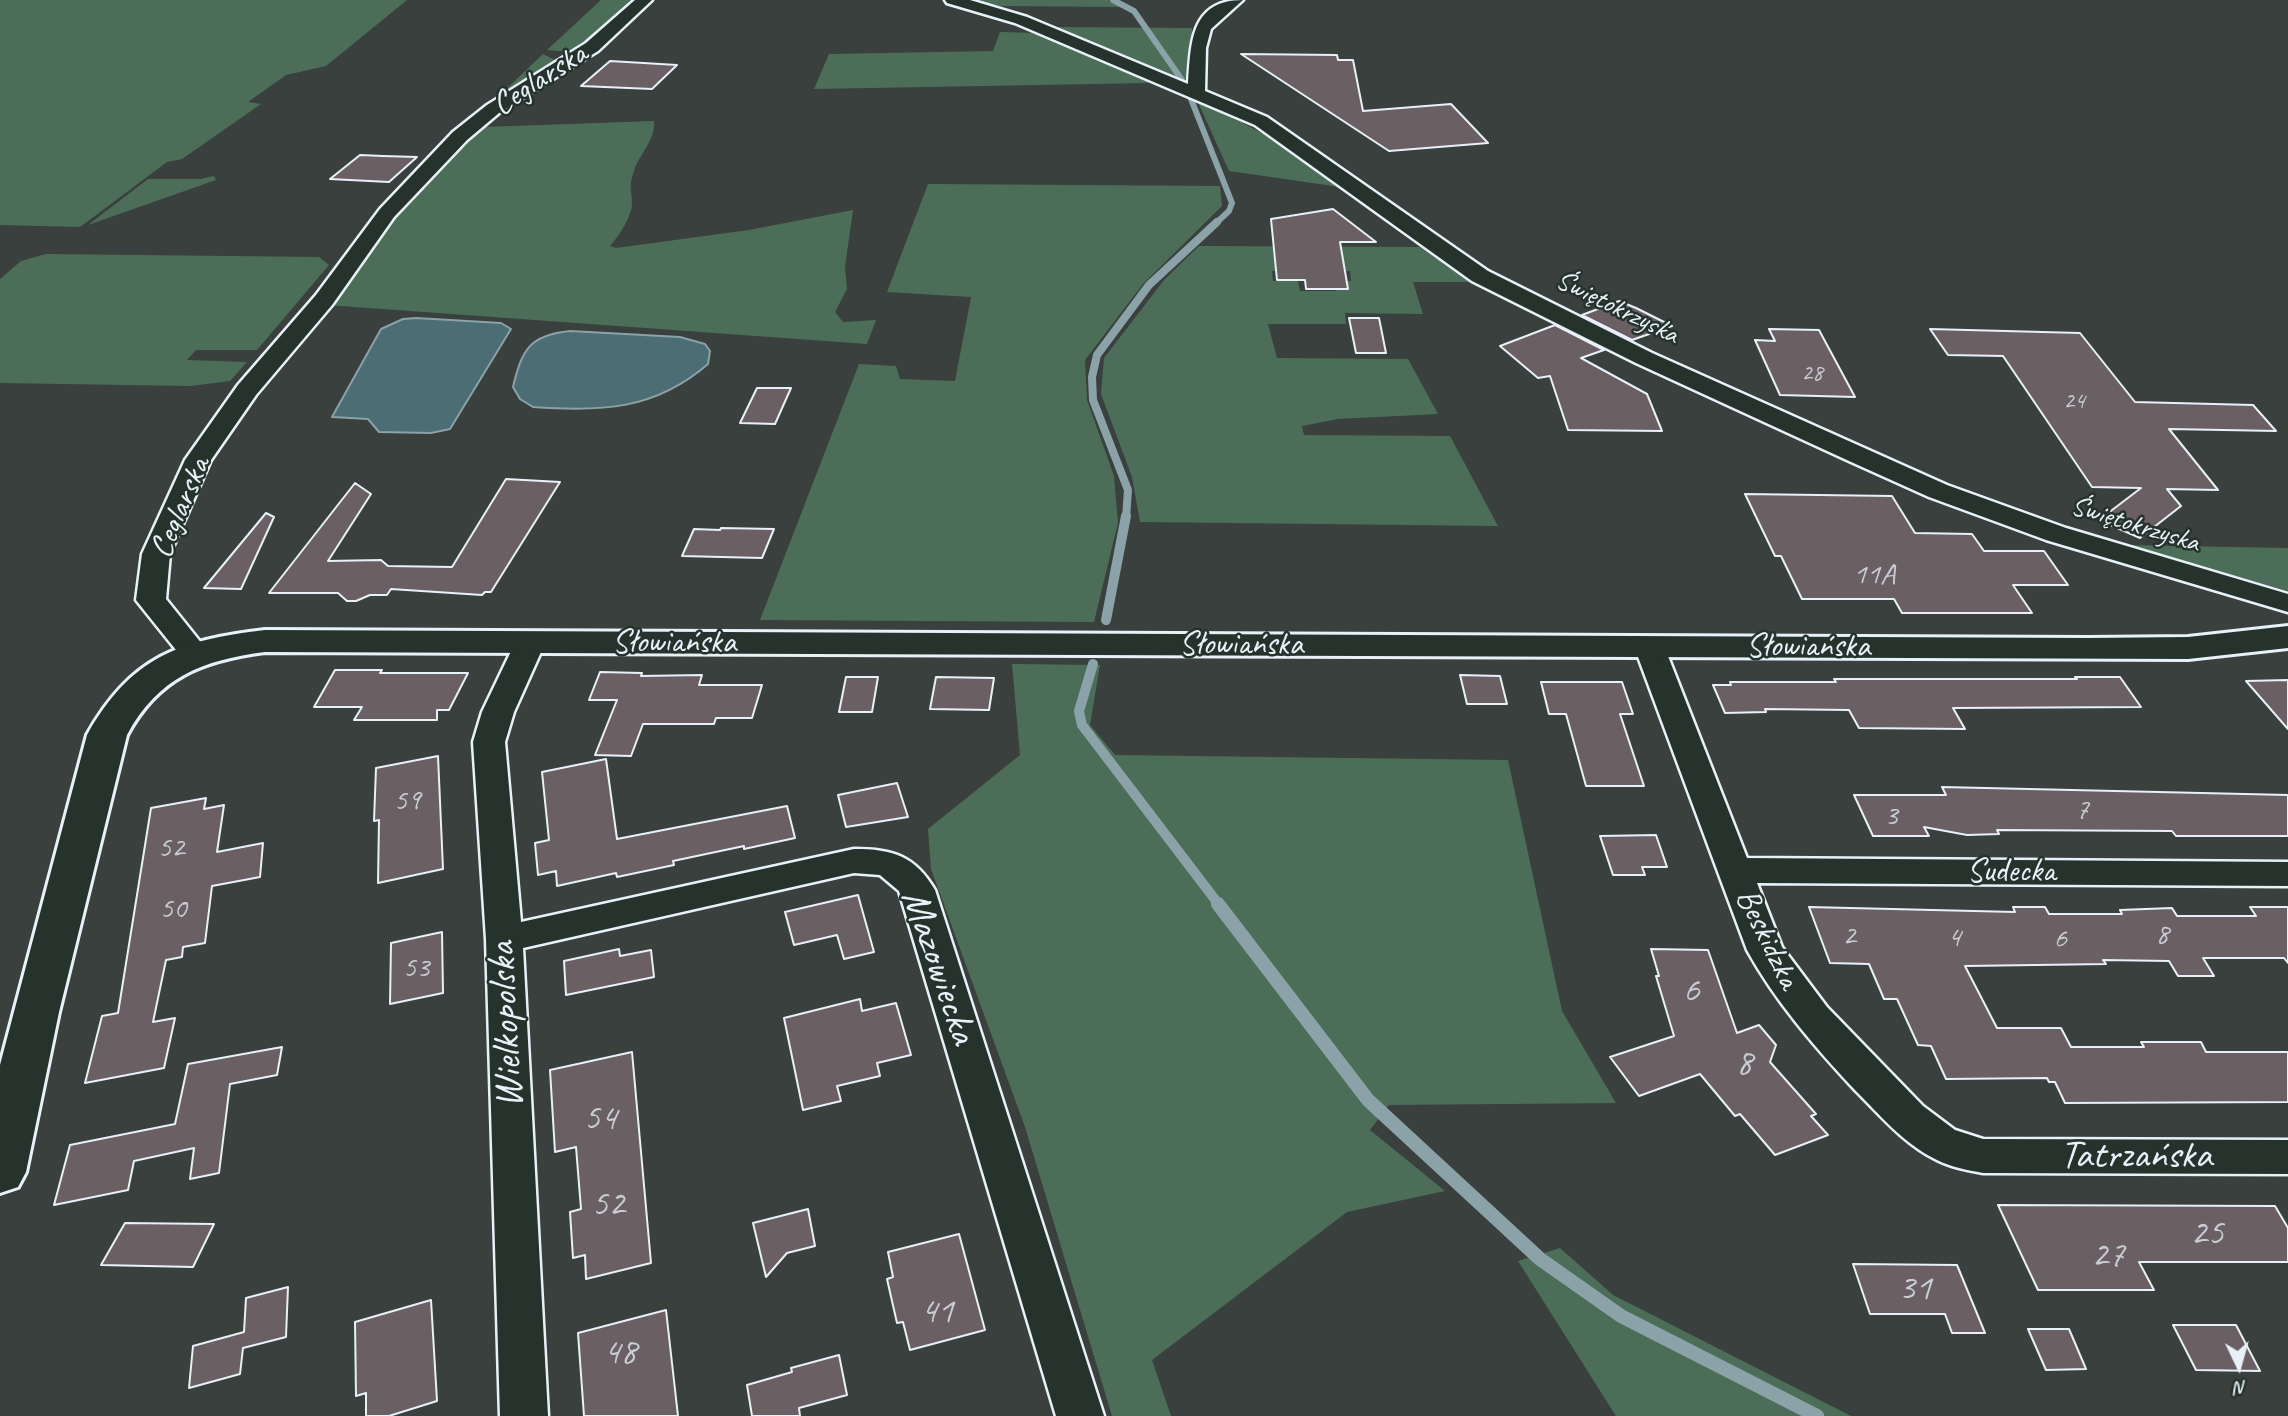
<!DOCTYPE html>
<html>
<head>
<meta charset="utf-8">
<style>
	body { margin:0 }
	#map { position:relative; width:2288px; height:1416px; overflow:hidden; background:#3a403d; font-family:Caveat,sans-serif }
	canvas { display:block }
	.north { position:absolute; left:2204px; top:1332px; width:70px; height:70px; -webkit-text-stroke:5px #26332d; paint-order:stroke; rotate:175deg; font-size:19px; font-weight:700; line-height:28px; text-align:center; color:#e8f1f8 }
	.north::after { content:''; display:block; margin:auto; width:24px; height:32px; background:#e8f1f8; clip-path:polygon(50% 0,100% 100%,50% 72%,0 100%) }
</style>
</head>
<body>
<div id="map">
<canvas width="2288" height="1416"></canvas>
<div class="north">N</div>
</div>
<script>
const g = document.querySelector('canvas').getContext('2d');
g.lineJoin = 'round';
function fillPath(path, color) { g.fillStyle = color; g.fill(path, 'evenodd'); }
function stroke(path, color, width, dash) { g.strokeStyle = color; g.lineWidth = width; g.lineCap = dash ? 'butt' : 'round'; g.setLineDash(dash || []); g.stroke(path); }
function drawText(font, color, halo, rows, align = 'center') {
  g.font = font + ' Caveat,sans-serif'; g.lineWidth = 5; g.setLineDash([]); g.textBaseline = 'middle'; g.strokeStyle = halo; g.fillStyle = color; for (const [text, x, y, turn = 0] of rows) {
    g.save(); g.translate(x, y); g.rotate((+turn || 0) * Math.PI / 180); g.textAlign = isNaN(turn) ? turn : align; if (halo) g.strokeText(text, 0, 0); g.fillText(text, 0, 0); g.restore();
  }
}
const green = new Path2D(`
	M0,0H407L326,66L286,75L248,102L261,104L182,159L167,162L80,227L0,225Z
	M601,0H634L610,23L569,52L547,50Z
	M973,0H1108L1122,7L1001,6Z
	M1052,27L1192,28L1193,77L1175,80Z
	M1000,32L1038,33L1150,83L814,89L829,54L993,51Z
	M543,54L557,61L554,66L505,98L498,97Z
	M1196,98L1271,138L1340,187L1229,171Z
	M654,121C656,140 639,154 634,171C628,189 632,188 632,203C632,217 618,237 610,246L616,248L749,230L853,210L845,267L847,289L835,312L843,322L876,320L867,344L327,305L391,219L483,127Z
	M214,176L216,180L88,225L148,179H201Z
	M928,184L1220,186L1222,206L1143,284L1085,360L1087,400L1114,476L1118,523L1094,622L760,620L859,364L896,366L900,379L955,381L971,297L887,292Z
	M1199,246L1420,247L1472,282H1413L1423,314L1345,313L1346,324H1268L1277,358L1408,359L1438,414L1338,419L1302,426L1304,435L1450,436L1498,526L1140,522L1132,477L1101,394L1104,358L1164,280ZM1272,271H1350L1351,281H1335L1336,291H1300L1298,281H1273Z
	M46,254L319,257L329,265L257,350H196L187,360L247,362L230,381L191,386L0,383V279L21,261Z
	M2124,545L2288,548V591Z
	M1012,664L1100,665L1090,725L1115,755L1508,760L1562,1011L1616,1103L1389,1105L1370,1130L1445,1191L1347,1212L1152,1360L1171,1416H1112L1025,1127L931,869L928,829L1020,755Z
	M1560,1248L1613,1295L1851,1416H1616L1518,1261Z`);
const water = new Path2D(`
	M416,318L501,323L511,329L450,429L431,433L379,432L368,419L332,417L381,329L403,319Z
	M570,331L680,337L705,344L710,351L708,364C655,410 601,412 533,407L520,399L513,387C522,350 529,335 570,331Z`);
const streamFar3 = new Path2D(`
	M1113,0L1134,11L1182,80
	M1189,94L1232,203L1229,211L1215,224`);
const streamFar2 = new Path2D(`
	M1126,518L1128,490L1093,400L1092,377L1097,355L1149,285L1217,222`);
const streamFar1 = new Path2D(`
	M1106,620L1126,516
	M1093,664L1079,711L1082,725L1220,906`);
const stream = new Path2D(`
	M1218,904L1368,1100L1540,1259L1621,1316L1817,1416`);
const building = new Path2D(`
	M1241,54L1337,55L1338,60H1353L1363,111L1451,104L1488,143L1389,151Z
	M610,61L677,65L652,89L581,86Z
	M360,155L383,156L417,157L389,182L330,179Z
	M1333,209L1376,242H1340L1348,289H1306L1305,280H1277L1271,219Z
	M1619,301L1636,308L1672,326L1632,340L1582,315Z
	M1349,318H1379L1386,353H1356Z
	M1555,325L1604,350L1581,358L1647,394L1662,431L1568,430L1550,376L1538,378L1500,346Z
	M1769,329L1819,330L1855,397L1780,395L1755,340L1775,341Z
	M1930,329L2080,333L2135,402L2253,405L2276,431L2169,429L2218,490L2167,489L2181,506L2140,538L2099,520L2141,488L2092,487L2003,356L1948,355Z
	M757,388H791L775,424L740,423Z
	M506,479L560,482L491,592H485L482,595L391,589L387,595H370L356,601H347L338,593H269L355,483L371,494L328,561L381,560L388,566L452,567Z
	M1745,494L1892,496L1915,533L1972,534L1984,551H2044L2068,585H2013L2032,613H1902L1894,599H1802L1781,556H1775Z
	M266,513L274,517L241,589L204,588Z
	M721,528L774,529L762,558L682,556L694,529L720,530Z
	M335,670H382L380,673H468L449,710H437V720H354L362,707H314Z
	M600,672L642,673L641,676L702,675L699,685H762L752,718H716L714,724H643L631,756L595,755L617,700H589Z
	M1460,675L1500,676L1507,704H1467Z
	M846,677H878L872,712H839Z
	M936,677L994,678L989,710L930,709Z
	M2075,677H2120L2141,707L1953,708L1965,729L1859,728L1849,710L1765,709L1766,712L1725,713L1713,685H1731L1730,682H1836L1834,679H2077Z
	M2288,680V729L2246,681Z
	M1541,682H1622L1633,714H1620L1644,786H1586L1566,714H1549Z
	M438,756L443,869L378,883L379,820L374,821L376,768Z
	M606,759L617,839L787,806L795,838L744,849V846L673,861L674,865L617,877L616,873L557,886L556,871L538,875L535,843L549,840L542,772Z
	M897,783L908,817L846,827L838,795Z
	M1942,787L2288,795V836H2176L2172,831L1997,830L1999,834L1967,835L1924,827L1929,836H1873L1854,795H1946Z
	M206,798L204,809L224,805L217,852L263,843L260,877L212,886L205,943L183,947L182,957L166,960L153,1022L175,1018L164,1068L85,1083L102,1016L118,1013L151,808Z
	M1656,835L1667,867H1642L1645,875H1613L1600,836Z
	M858,895L874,952L844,959L837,935L794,945L785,912Z
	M1809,907L2015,912L2013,907H2045L2049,914H2122L2120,910L2172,908L2177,916H2256L2250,907H2288V963L2284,958H2203L2214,976H2178L2169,961L2103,960L2106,964L1965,966L1997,1028H2061L2071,1047H2144L2141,1042H2201L2206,1052H2288V1102L2065,1103L2055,1082H2049L2047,1078L1946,1079L1931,1046L1918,1045L1897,999H1884L1869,964L1830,963Z
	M442,932L443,993L390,1004L391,943Z
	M619,949L620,956L651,950L654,977L566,995L564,961Z
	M1651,949L1708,950L1737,1033L1759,1025L1776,1045L1770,1062L1816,1114L1811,1116L1828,1135L1775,1155L1740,1114L1735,1116L1700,1074L1639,1096L1610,1057L1674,1036L1656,976H1659Z
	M860,999L862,1011L896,1003L911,1055L877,1063L880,1076L837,1086L841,1101L803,1110L784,1018Z
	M282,1047L277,1075L230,1084L219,1173L190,1179L194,1148L134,1161L128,1190L54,1205L70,1145L175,1124L188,1064Z
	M632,1052L651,1263L586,1279L585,1255L573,1258L570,1212L581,1209L576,1147L555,1152L550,1070Z
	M1998,1205L2275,1206L2288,1228V1262H2139L2154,1290H2038Z
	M808,1209L815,1246L787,1253L766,1277L753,1223Z
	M125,1223L214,1224L193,1267L101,1265Z
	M959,1234L985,1330L910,1350L903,1322L897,1323L887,1279L893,1277L888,1252Z
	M1853,1264L1957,1265L1985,1333H1952L1945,1314H1870Z
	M288,1287L286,1337L243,1348L240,1374L189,1388L193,1346L244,1332L246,1298Z
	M431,1300L437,1401L389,1416H366V1393L356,1396L355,1322Z
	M666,1310L678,1416H584L578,1333Z
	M2173,1325H2236L2260,1371L2196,1370Z
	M2028,1329H2069L2086,1369L2046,1370Z
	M839,1355L847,1395L799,1408L800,1416H752L747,1385L792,1372L791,1368Z`);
const minor = new Path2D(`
	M635,0H652L598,51L499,113L467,140L394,217L332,305L256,395L211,460L170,554L166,599L210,654L206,660L195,663L184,660L136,600L142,554L185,460L238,385L316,295L380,209L453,132L487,105L586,43Z
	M945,0H970L1027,17L1188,84C1191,44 1190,0 1243,0L1211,29L1206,48L1205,91L1267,117L1488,271L1652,353L1947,485L2066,528L2288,594V612L2046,540L1929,497L1849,461L1636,363L1472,281L1255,125L1015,23L947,3Z
	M530,634L541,637L545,643L514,712L505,742L521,922L854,849C893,849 915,856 935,890L1104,1416H1056L899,891L880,875L854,873L523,948L548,1416H500L486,939L473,742L482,712L515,643L519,637Z
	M1649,637L1660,640L1664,646L1747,858L2288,862V886L1757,883L1782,947L1827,1007L1923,1106L1955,1130L1983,1139L2288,1140V1174L1983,1173C1967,1170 1951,1167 1937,1160C1904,1144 1880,1115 1855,1090C1814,1046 1776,1002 1747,950L1634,646L1638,640Z`);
const tertiary = new Path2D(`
	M2288,626V648L2188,659L265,652C203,660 158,677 127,735L59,1012L26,1172L18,1187L0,1193V1065L87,735C131,657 179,640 265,630L2088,638L2188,637Z`);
const farNumbernames = [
	["28",1812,374],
	["24",2074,402]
];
const farStreetnames = [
	["Świętokrzyska",1617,308,26],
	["Świętokrzyska",2135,525,17]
];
const numberNames = [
	["11A",1874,575],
	["59",407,801],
	["7",2082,810],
	["3",1891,816],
	["52",171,848],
	["50",173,909],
	["8",2162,935],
	["2",1849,936],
	["4",1954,938],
	["6",2060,939],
	["53",416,968]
];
const streetNames = [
	["Ceglarska",540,80,-33],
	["Ceglarska",181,508,-67],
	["Słowiańska",674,643],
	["Słowiańska",1241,645],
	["Słowiańska",1808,647],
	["Sudecka",2011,872],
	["Beskidzka",1767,939,64]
];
const nearNumbernames = [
	["6",1691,991],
	["8",1744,1064],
	["54",600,1119],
	["52",608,1205],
	["25",2207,1234],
	["27",2108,1256],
	["31",1915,1289],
	["41",937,1312],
	["48",620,1353]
];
const nearStreetnames = [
	["Mazowiecka",938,967,71],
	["Wielkopolska",507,1025,-93],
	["Tatrzańska",2136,1157]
];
fillPath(green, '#4c6e59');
fillPath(water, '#4c6d73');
stroke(water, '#8aa2a8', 2);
stroke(streamFar3, '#8aa2a8', 6);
stroke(streamFar2, '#8aa2a8', 8);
stroke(streamFar1, '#8aa2a8', 10);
stroke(stream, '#8aa2a8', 14);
fillPath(building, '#6a5f63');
stroke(building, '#e8f1f8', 2);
stroke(minor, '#e8f1f8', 5);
stroke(tertiary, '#e8f1f8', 6);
fillPath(minor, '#26332d');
fillPath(tertiary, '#26332d');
drawText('24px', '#c8ccd3', null, farNumbernames);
drawText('28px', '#e8f1f8', '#26332d', farStreetnames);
drawText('30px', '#c8ccd3', null, numberNames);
drawText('33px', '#e8f1f8', '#26332d', streetNames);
drawText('37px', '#c8ccd3', null, nearNumbernames);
drawText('40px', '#e8f1f8', '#26332d', nearStreetnames);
</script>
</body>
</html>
